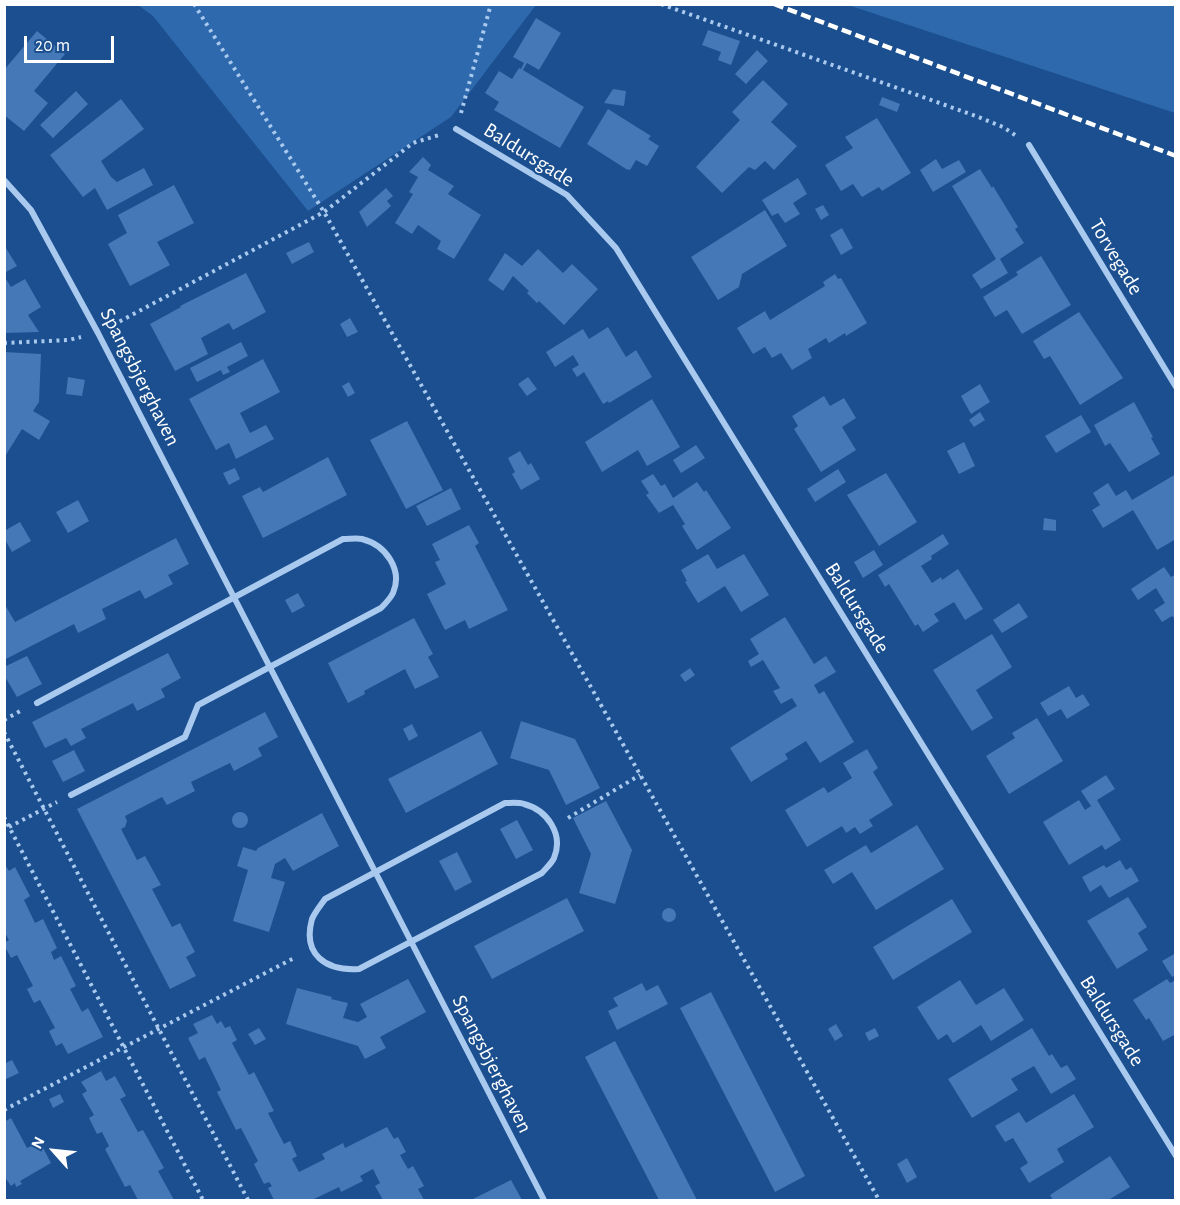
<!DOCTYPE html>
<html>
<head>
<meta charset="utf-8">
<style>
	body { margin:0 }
	#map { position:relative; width:1180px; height:1205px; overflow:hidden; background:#1b4f8f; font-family:"Alegreya Sans",sans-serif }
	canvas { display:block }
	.frame { position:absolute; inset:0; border:6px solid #fff; pointer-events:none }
	.north { position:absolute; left:24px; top:1121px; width:60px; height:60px; -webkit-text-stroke:4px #1b4f8f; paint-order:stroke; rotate:297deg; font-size:16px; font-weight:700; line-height:24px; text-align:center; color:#fff }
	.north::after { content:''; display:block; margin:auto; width:21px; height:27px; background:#fff; clip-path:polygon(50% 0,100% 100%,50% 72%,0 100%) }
	.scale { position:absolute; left:24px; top:36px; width:90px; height:27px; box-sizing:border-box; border:3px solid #fff; border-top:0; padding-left:8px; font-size:18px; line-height:21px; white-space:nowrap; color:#fff; -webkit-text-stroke:4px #1b4f8f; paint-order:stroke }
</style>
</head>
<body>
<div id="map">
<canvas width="1180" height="1205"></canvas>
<div class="frame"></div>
<div class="north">N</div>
<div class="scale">20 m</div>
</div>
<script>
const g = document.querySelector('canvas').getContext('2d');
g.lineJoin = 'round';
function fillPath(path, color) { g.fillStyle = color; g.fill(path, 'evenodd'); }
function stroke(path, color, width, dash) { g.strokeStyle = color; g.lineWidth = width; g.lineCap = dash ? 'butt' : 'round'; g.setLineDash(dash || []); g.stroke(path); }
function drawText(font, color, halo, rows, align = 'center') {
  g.font = font + ' "Alegreya Sans",sans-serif'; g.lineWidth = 4.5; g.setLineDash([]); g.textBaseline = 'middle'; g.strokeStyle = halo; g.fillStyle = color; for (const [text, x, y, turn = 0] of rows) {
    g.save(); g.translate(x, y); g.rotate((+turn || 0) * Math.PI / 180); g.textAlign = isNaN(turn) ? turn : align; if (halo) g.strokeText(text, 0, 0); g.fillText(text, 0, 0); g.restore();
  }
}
const green = new Path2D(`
	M138,5H536L451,117L308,211L153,16Z
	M848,5H1175V113Z`);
const building = new Path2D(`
	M536,18L561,33L539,70L527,63L523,70L584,107L560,148L494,110L499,102L485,93L499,71L512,79L519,68L521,69L524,63L513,57Z
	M708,30L740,41L731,65L718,60L721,52L702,45Z
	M37,31L65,54L34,91L48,103L24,131L4,115V70Z
	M757,50L768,61L746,84L735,74Z
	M763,80L788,104L771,122L797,146L774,170L765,161L755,170L749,167L722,193L696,167L740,120L732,112Z
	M613,89L626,91L624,106L604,103Z
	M76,91L88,104L53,138L40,125Z
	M882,97L900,104L897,112L879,105Z
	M121,99L144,129L101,161L111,177L117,182L144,168L153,185L107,210L95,188L83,197L50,155Z
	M608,109L651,136L648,139L659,146L647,166L636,160L630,170L626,169L587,144Z
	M877,118L911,173L882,191L879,187L862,197L853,184L841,191L825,165L853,148L845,137Z
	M423,157L431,165L428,170L454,186L448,194L481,215L454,259L437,249L441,241L418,225L412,234L395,223L413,194L409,192L418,177L409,172Z
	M936,159L942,169L959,160L966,172L933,192L920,170Z
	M980,169L992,188L993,186L1018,227L1015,229L1024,243L1000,259L1008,273L981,289L972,275L996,259L952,186Z
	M798,178L807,194L793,203L800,214L785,223L778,213L772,216L762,200Z
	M174,185L194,223L157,242L170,265L130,286L108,244L127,233L118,215Z
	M386,188L393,196L387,201L391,206L367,227L359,212Z
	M823,205L829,215L821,220L815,209Z
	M765,210L787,246L742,274L739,287L718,300L691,257Z
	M842,228L853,248L841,255L830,235Z
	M309,242L314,252L292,264L286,253Z
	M4,245L17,266L4,273Z
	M538,249L563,273L572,264L598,289L564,325L539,301L537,303L527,293L529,291L513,276L503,291L488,280L505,253L522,266Z
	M1041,256L1071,305L1022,334L1007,310L995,317L983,297L1018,275L1016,272Z
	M246,273L266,312L233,330L229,323L201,338L208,354L175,371L150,324L181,307L180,306Z
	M835,274L838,279L841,278L867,323L846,336L845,333L829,343L826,338L808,349L812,358L792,370L781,353L772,358L765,347L753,354L737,328L765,311L770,320L825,286L823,282Z
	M4,276L11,287L25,279L41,307L28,315L39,332L4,333Z
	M1079,312L1123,378L1080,405L1050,356L1044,359L1033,341Z
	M350,318L358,332L347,337L340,324Z
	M608,327L626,357L636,350L652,377L609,403L608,401L603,404L584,372L577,377L572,369L579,365L573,355L555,367L546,352L583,329L589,339Z
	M241,342L248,356L227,367L230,372L223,375L221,370L197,382L190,368Z
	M4,352L41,354L39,402L33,411L50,421L39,440L22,429L4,458Z
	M263,359L280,392L240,413L250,433L266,425L274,439L236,459L229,443L216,450L189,399Z
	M68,377L85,380L82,396L66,394Z
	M528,377L537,389L527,396L518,384Z
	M349,382L355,393L348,397L342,386Z
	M980,384L990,402L971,414L961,396Z
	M824,396L830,406L844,398L856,418L842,427L856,450L821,472L794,429L798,426L792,416Z
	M652,399L680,447L647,466L638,450L602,472L585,442Z
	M1134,402L1153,437L1151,438L1160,454L1129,472L1110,443L1105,446L1094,425Z
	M980,412L985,420L974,427L969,420Z
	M1081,415L1091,432L1056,453L1045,436Z
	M407,421L443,490L406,509L370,440Z
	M964,442L975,466L959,474L947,451Z
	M696,445L705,458L681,473L673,460Z
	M520,451L528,465L531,463L540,479L521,490L512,474L515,472L508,458Z
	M328,457L347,495L263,538L242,496L260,487L263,492Z
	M235,468L240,479L229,485L223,473Z
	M838,469L846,482L815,502L807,489Z
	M886,473L917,522L879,546L847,495Z
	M653,474L661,486L665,484L673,498L697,482L704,492L706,490L731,528L697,550L682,526L685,524L673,505L659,513L646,495L649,493L641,481Z
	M1176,474V539L1157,550L1133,510L1103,528L1092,510L1100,505L1093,493L1108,483L1116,496L1126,490L1132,500Z
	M451,488L461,509L427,526L416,506Z
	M78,500L89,521L68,533L56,512Z
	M1044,518L1056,520V531L1043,530Z
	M20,522L31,541L12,552L4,538V531Z
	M469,525L479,543L475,546L508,610L469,629L465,620L445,630L427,594L446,584L435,562L440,560L432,544Z
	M943,534L949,544L931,556L932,559L921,566L932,583L941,577L942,580L958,569L983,609L965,620L954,602L934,614L939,621L923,632L918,624L915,626L889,584L885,587L878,575Z
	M176,538L189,564L168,575L173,584L145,599L140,590L102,609L106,619L78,633L74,624L4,660V603L15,622Z
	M874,550L883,565L863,578L854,562Z
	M708,554L717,569L744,554L769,595L741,612L725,586L698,603L685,582L687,581L681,570Z
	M1164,567L1171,577L1176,574V620L1172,616L1162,622L1154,610L1165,603L1156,588L1138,600L1131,589Z
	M298,593L305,606L292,613L285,600Z
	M1019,603L1028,617L1002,633L993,620Z
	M785,617L814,664L826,656L836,672L814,685L819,694L824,691L854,742L820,763L806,741L785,754L788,759L751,782L730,748L797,706L792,698L781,704L773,691L780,688L763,660L751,667L748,661L759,654L750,639Z
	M414,618L433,654L428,657L439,677L415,689L405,669L364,691L365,694L348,703L328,663Z
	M992,634L1012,667L976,690L993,718L972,731L933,670Z
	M168,653L181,678L161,689L165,697L137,711L133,703L81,729L86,738L71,746L66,738L45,748L32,722Z
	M27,656L42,684L17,697L4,675V667Z
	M690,668L695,675L685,682L680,675Z
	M1069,686L1076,698L1083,694L1090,705L1067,719L1061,709L1048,716L1040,703Z
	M265,712L278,737L258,748L262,756L234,771L230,763L191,782L195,791L167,805L162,797L125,816L127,821L125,827L121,829L137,860L145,856L161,885L152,889L172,927L180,923L195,952L186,957L196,976L170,989L77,809Z
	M1037,718L1063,761L1009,794L986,756L1015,738L1012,733Z
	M521,721L575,739L600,788L566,805L549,770L510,758Z
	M412,724L418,736L409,741L403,729Z
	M481,731L498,764L406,813L388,779Z
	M867,749L878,768L873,772L893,805L869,820L873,826L860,834L855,827L846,833L842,826L807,847L785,810L824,787L828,793L852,778L843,763Z
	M74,750L85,771L63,782L52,761Z
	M1106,775L1115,789L1097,800L1121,840L1105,850L1102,845L1069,865L1043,822L1079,800L1085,810L1091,806L1081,791Z
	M606,801L632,850L615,904L579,893L591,854L573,818Z
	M232 820a8 8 0 1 1 16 0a8 8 0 1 1-16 0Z
	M322,813L339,846L293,871L285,858L275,864L271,878L285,882L269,932L233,921L248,870L237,866L243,847L256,851L258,848Z
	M517,820L533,850L516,859L500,829Z
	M917,825L944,869L876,910L852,872L833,884L824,870L866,845L871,853Z
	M457,852L472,882L455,891L439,861Z
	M1120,860L1126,870L1131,867L1139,881L1109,898L1101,885L1090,892L1082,877L1104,865L1106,868Z
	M4,863L9,871L15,867L30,896L24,900L35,923L43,919L57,948L51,952L54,960L61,956L76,986L70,989L82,1012L88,1008L103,1037L68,1054L62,1043L56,1046L49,1031L55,1028L40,1000L34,1003L27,989L33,986L17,955L11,958L4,945V943L9,940L4,931Z
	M1128,897L1147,927L1138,933L1148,950L1117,969L1087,921Z
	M567,898L584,931L492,979L474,946Z
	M952,899L972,932L893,980L873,947Z
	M662 915a7 7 0 1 1 14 0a7 7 0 1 1-14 0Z
	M1176,953V975L1172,977L1162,961Z
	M408,979L426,1012L380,1037L386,1048L365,1059L358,1046L286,1024L297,988L332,997L331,999L348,1003L343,1018L358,1022L367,1017L360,1004Z
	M1167,979L1170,983L1176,980V1034L1163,1041L1149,1018L1146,1020L1133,1000Z
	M960,980L976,1005L1004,988L1024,1020L991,1041L981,1025L953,1043L947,1034L938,1040L917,1007Z
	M642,983L646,991L658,985L668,1004L617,1030L608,1011L618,1006L613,998Z
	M711,992L805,1176L775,1192L680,1008Z
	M212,1015L217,1024L221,1021L225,1028L230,1026L237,1040L232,1043L249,1075L254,1072L274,1111L268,1113L284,1144L290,1141L297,1156L292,1159L299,1172L325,1159L322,1154L343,1143L345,1148L387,1127L394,1139L398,1137L406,1152L400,1155L408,1169L413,1166L424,1186L418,1189L424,1200H383L375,1186L380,1183L373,1169L360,1176L363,1181L341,1192L339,1187L312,1200H274L268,1188L272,1186L269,1182L264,1184L254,1164L258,1161L241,1128L236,1130L217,1092L221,1090L205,1057L199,1060L188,1038L198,1033L193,1024Z
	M836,1024L843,1036L835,1041L828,1029Z
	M259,1028L266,1039L255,1045L248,1034Z
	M875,1028L879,1036L869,1041L865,1033Z
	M1032,1028L1049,1056L1052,1054L1061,1068L1067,1065L1076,1079L1051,1094L1034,1066L1011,1079L1018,1090L972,1118L948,1079Z
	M615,1041L697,1200H659L585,1057Z
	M12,1060L19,1073L4,1080V1064Z
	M101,1071L106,1081L115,1076L126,1096L120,1099L138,1132L143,1130L164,1168L158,1171L174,1200H138L130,1185L125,1187L105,1149L109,1146L102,1132L97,1134L89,1118L94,1115L82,1094L87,1091L81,1082Z
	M60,1094L64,1102L53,1108L49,1099Z
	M1074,1094L1094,1127L1057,1149L1064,1162L1029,1183L1020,1168L1028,1163L1013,1138L1005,1142L995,1126L1019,1112L1026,1123Z
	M11,1118L27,1148L40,1142L51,1163L20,1181L22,1184L16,1187L15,1183L11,1186L4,1176V1122Z
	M1110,1156L1130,1187L1110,1199L1111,1200H1053L1050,1195Z
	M907,1158L917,1177L907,1183L897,1164Z
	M511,1180L522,1200H471Z`);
const path = new Path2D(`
	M194,4L324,212L879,1200
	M661,4L976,116L1003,127L1015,135
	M461,113L491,4
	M113,325L324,212L413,143L439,135
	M4,343L69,340L81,337
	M4,720L22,710
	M4,732L248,1200
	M4,817L203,1200
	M568,818L640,775
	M9,827L57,802
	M4,1110L296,957`);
const street = new Path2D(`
	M456,129L567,195L616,248L1176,1156
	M1029,145L1176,387
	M4,180L31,210L98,333L544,1200
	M37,703L343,539C350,539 357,538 362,539C386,545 403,570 393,593C390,599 385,604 381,608L198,705L185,737L71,795
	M505,803C511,803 518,802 524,804C547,810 564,834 554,858C552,863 546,868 542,873L359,969C326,971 302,955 312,919C315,912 321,905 325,899Z`);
const rail = new Path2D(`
	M774,4L1176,156`);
const streetNames = [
	["Baldursgade",529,155,32],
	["Torvegade",1116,257,59],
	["Spangsbjerghaven",140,377,63],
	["Baldursgade",857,608,58],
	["Baldursgade",1112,1021,58],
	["Spangsbjerghaven",492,1064,63]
];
fillPath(green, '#2e69ad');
fillPath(building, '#4478b7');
stroke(path, '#a9c9ee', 4, [3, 4.5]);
stroke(street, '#a9c9ee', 6);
stroke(rail, '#fff', 4.5, [10, 4.5]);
drawText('21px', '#fff', '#1b4f8f', streetNames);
</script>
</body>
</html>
